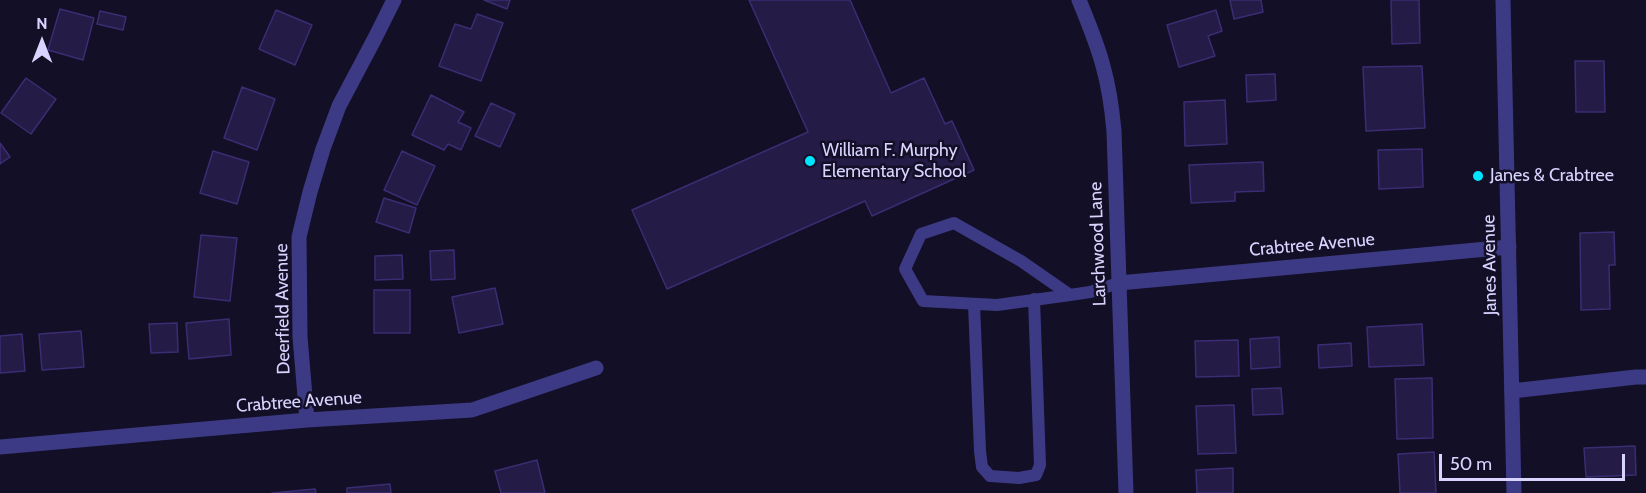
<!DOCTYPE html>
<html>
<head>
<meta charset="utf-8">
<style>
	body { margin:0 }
	#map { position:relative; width:1646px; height:493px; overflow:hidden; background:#130f26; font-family:Cabin,sans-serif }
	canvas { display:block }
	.north { position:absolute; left:12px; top:12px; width:60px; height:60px; -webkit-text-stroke:4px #130f26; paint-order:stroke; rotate:0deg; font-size:16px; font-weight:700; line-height:24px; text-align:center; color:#d9d4ff }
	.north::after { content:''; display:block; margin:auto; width:21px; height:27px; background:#d9d4ff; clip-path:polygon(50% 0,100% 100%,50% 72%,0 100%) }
	.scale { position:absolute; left:1439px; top:454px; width:186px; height:27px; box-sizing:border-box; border:3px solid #d9d4ff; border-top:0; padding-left:8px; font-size:18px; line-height:21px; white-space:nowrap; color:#d9d4ff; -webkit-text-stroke:4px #130f26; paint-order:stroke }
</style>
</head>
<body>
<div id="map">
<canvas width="1646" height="493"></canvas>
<div class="north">N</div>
<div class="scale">50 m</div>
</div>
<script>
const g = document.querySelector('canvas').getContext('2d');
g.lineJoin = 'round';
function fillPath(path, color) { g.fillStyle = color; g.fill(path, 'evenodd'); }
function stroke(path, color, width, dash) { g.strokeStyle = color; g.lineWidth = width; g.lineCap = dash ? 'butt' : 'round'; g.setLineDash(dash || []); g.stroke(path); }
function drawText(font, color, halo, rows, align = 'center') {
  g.font = font + ' Cabin,sans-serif'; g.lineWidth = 5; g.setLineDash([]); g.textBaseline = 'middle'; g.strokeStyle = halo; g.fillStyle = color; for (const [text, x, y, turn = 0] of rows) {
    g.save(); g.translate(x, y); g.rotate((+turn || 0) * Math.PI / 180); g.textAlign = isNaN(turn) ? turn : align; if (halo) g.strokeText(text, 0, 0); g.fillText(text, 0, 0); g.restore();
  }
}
const building = new Path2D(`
	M484,0H510L507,9Z
	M749,0H850L891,93L924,78L945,124L952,121L974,170L872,216L865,201L667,289L632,210L808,132Z
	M1230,0H1261L1263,12L1234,19Z
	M1391,0H1419L1420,43L1392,44Z
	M60,9L94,18L83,60L48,50Z
	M276,10L312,25L295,65L259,49Z
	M1216,10L1222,31L1208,36L1215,56L1179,67L1167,25Z
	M100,11L126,17L123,30L97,24Z
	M477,14L503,23L481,81L439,66L455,24L471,29Z
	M1575,61H1604L1605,112H1576Z
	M1422,66L1425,128L1366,131L1363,67Z
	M1275,74L1276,100L1247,102L1246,75Z
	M26,78L56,99L31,134L1,113Z
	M242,87L275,99L257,150L224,138Z
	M431,95L464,112L458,122L471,128L461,150L448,144L444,150L412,135Z
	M1225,100L1227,144L1185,146L1184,102Z
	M491,103L515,114L500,147L475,136Z
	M0,143L10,157L0,164Z
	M1422,149L1423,187L1379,189L1378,150Z
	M213,151L249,162L237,204L200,193Z
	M402,151L435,166L417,205L384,190Z
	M1263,162L1264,191L1235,192V201L1191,203L1189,165Z
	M384,198L416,208L409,233L376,222Z
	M1614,232L1615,265H1609L1610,309L1581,310L1580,233Z
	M201,235L237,238L230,301L194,297Z
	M454,250L455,279L431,280L430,251Z
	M402,255L403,279L375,280V256Z
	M495,288L503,324L459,333L452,297Z
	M374,290H410V333H374Z
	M229,319L231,355L189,359L186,323Z
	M177,323L178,352L151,353L149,324Z
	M1422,324L1424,365L1369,367L1367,327Z
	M81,331L84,367L42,370L39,334Z
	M22,334L25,371L0,373V336Z
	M1279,337L1280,367L1251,369L1250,339Z
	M1238,340L1239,376L1196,377L1195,341Z
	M1351,343L1352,366L1319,368L1318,345Z
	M1432,378L1433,438L1397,439L1395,379Z
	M1281,388L1283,414L1253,415L1252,389Z
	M1234,405L1236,453L1198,454L1196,406Z
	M1635,446L1636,475L1586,477L1584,448Z
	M1434,452L1436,493H1400L1398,454Z
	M537,460L545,493H501L495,471Z
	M1233,468V493H1197L1196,470Z
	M390,484L391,493H347V488Z
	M315,489L316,493H272Z`);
const service = new Path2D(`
	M1070,295L997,305L923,301L905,269L921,234L954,223L1021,261L1070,295L1090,292L1119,283
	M974,304L980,451L982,467L990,476L1019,478L1036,475L1040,465L1034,299`);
const minor = new Path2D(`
	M1079,0C1088,22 1097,43 1103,66C1109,87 1112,109 1114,131L1126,493
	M1119,283L1509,247
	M1512,391L1636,377H1646
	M307,420L300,337L299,237L310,192L323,149L339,106L375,38L394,0
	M0,447L307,420L472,410L596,368`);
const tertiary = new Path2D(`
	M1503,0L1514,493`);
const markers = [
	[810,161,6,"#00e5ff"],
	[1478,176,6,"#00e5ff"]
];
const poiNames = [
	["William F. Murphy",822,151],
	["Elementary School",822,172],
	["Janes & Crabtree",1490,176]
];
const streetNames = [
	["Larchwood Lane",1098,244,-92],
	["Crabtree Avenue",1312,245,-5],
	["Janes Avenue",1490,265,-91],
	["Deerfield Avenue",283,309,-91],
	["Crabtree Avenue",299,402,-4]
];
fillPath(building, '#241b47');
stroke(building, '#3b2d73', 1.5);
stroke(service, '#3d3a85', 12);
stroke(minor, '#3d3a85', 15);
stroke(tertiary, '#3d3a85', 15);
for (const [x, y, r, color] of markers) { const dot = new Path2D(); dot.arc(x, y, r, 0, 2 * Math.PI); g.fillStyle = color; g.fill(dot); stroke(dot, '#130f26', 2); }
drawText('18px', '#d9d4ff', '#130f26', poiNames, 'left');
drawText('18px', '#d9d4ff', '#130f26', streetNames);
</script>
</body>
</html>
